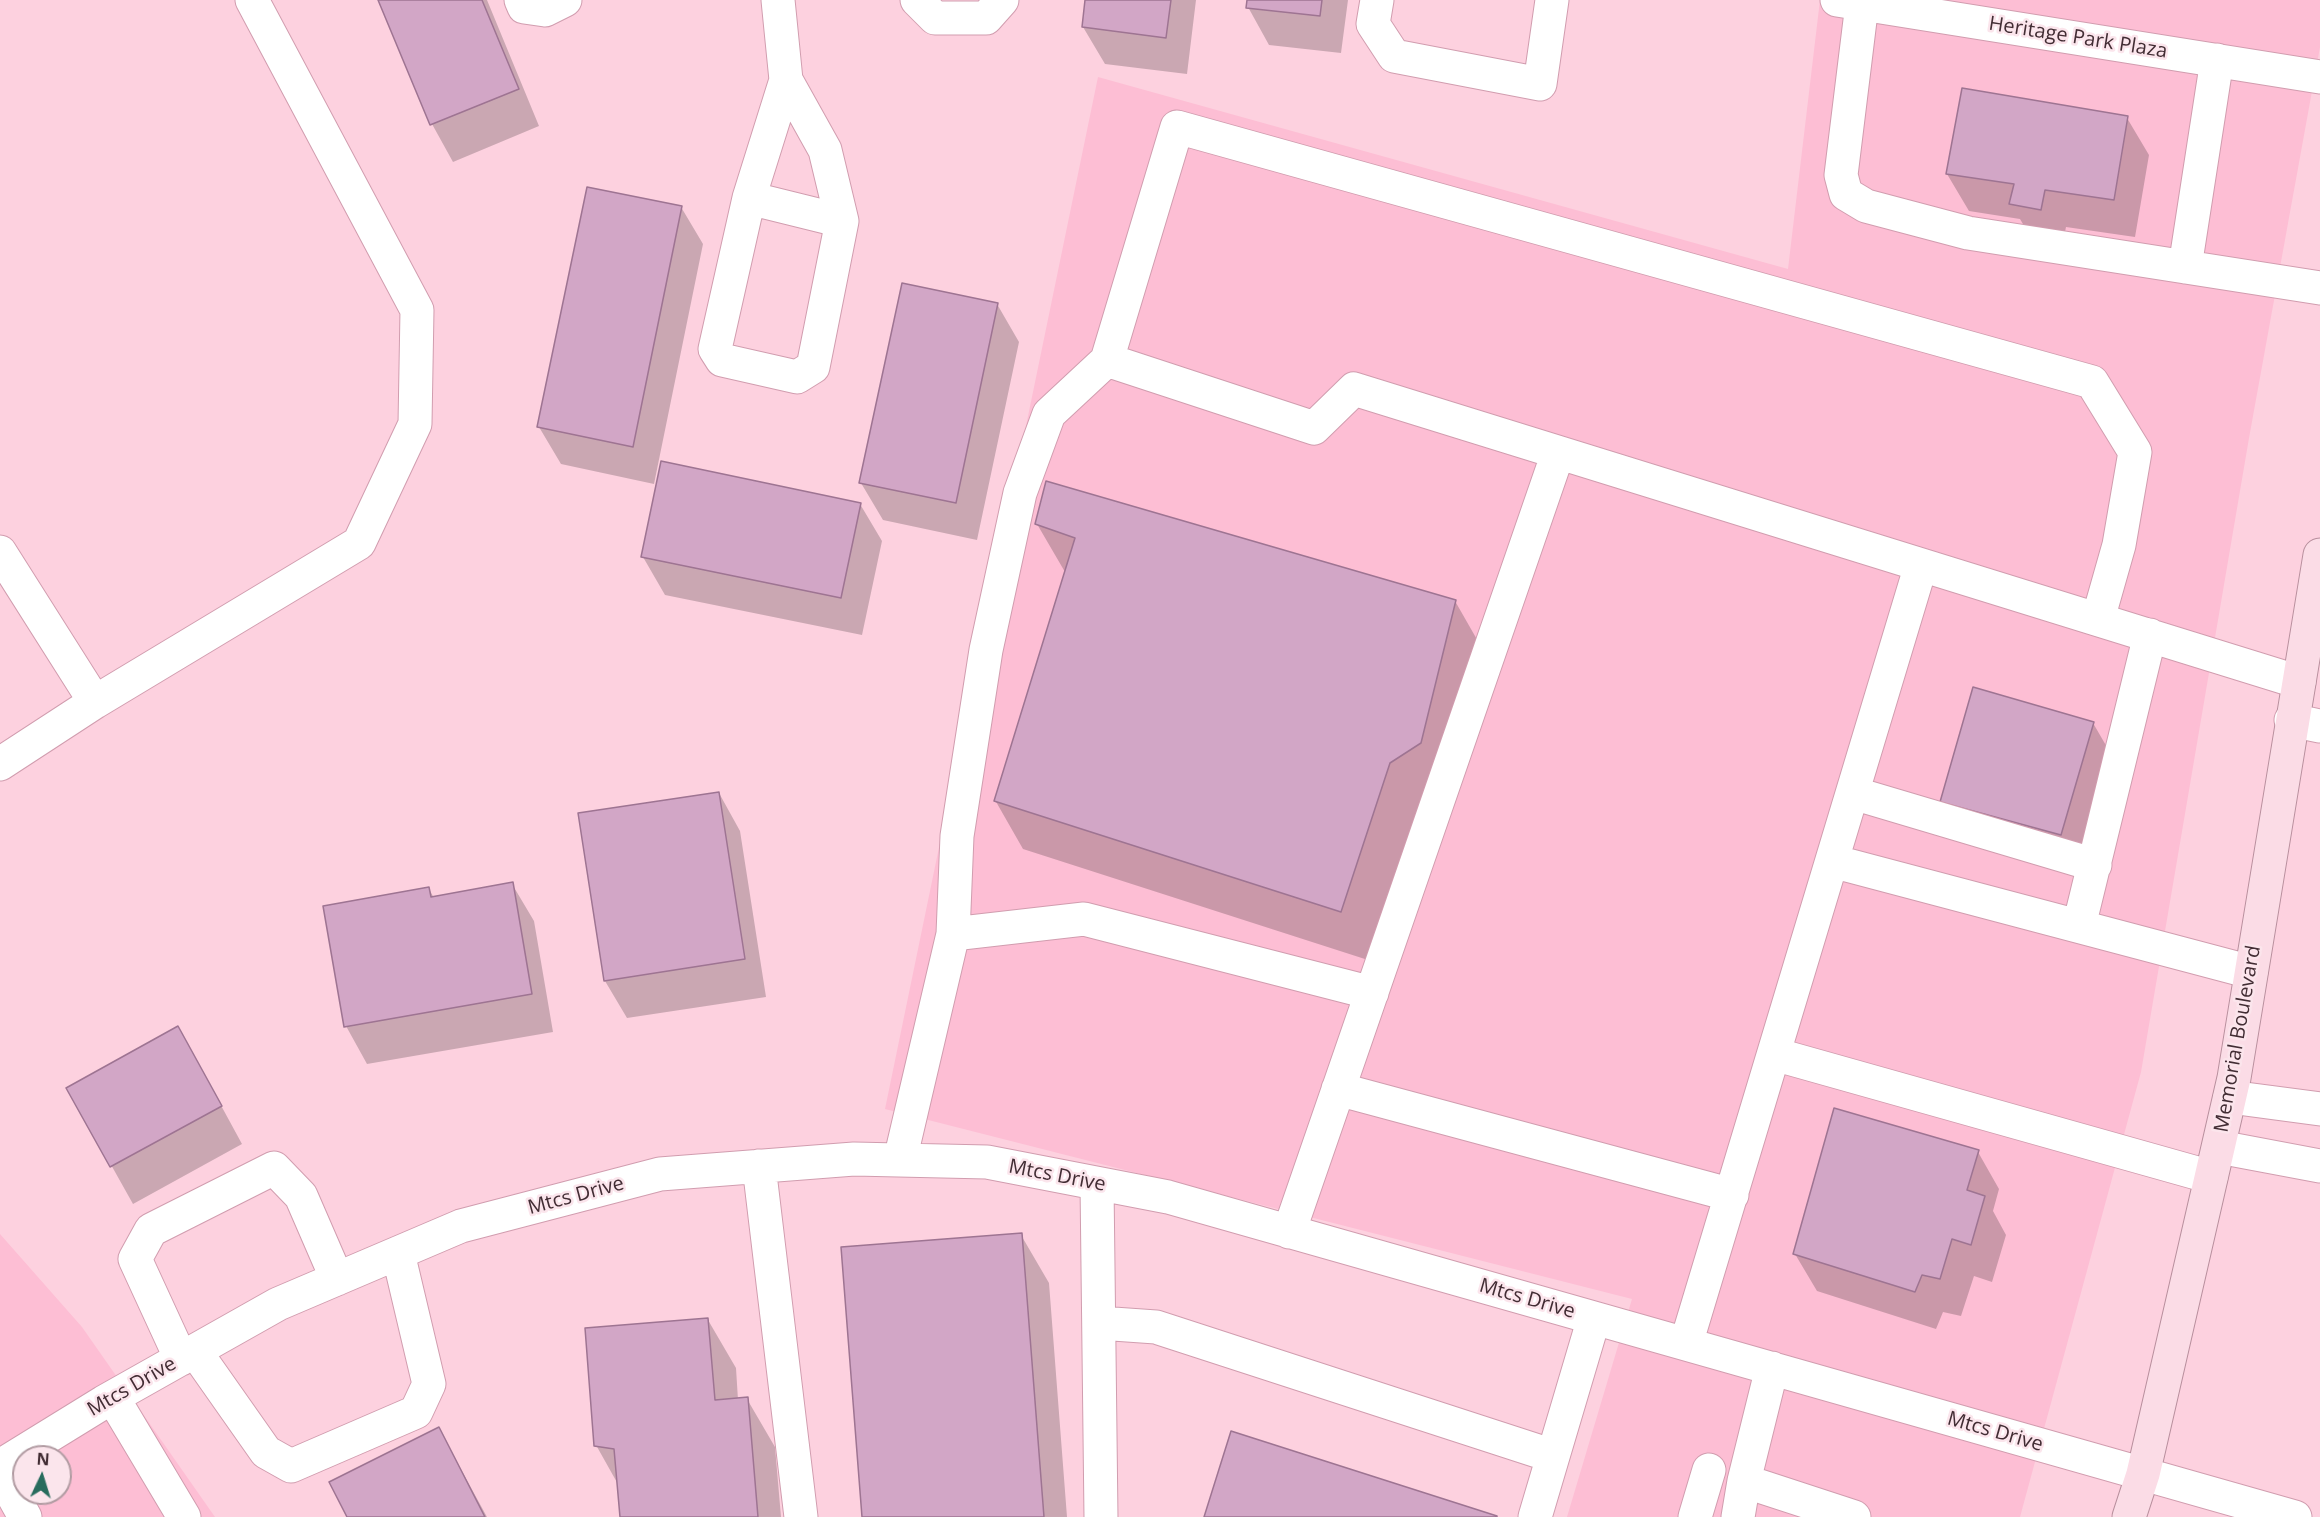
<!DOCTYPE html>
<html>
<head>
<meta charset="utf-8">
<style>
	body { margin:0 }
	#map { position:relative; width:2320px; height:1517px; overflow:hidden; background:#fdd1df; font-family:"Open Sans",sans-serif }
	canvas { display:block }
	.north { position:absolute; left:12px; top:1445px; width:60px; height:60px; box-sizing:border-box; background:#fbe5ec; border:2px solid #b19ba2; border-radius:50%; rotate:4deg; font-size:16px; font-weight:700; line-height:24px; text-align:center; color:#422d34 }
	.north::after { content:''; display:block; margin:auto; width:21px; height:27px; background:#286c5d; clip-path:polygon(50% 0,100% 100%,50% 72%,0 100%) }
</style>
</head>
<body>
<div id="map">
<canvas width="2320" height="1517"></canvas>
<div class="north">N</div>
</div>
<script>
const g = document.querySelector('canvas').getContext('2d');
g.lineJoin = 'round';
function fillPath(path, color) { g.fillStyle = color; g.fill(path, 'evenodd'); }
function stroke(path, color, width, dash) { g.strokeStyle = color; g.lineWidth = width; g.lineCap = dash ? 'butt' : 'round'; g.setLineDash(dash || []); g.stroke(path); }
function drawText(font, color, halo, rows, align = 'center') {
  g.font = font + ' "Open Sans",sans-serif'; g.lineWidth = 5; g.setLineDash([]); g.textBaseline = 'middle'; g.strokeStyle = halo; g.fillStyle = color; for (const [text, x, y, turn = 0] of rows) {
    g.save(); g.translate(x, y); g.rotate((+turn || 0) * Math.PI / 180); g.textAlign = isNaN(turn) ? turn : align; if (halo) g.strokeText(text, 0, 0); g.fillText(text, 0, 0); g.restore();
  }
}
const built = new Path2D(`
	M1820,0H2320V47L2249,438L2141,1072L2020,1517H1567L1632,1299L885,1109L1098,77L1788,269Z
	M0,1234L82,1327L215,1517H0ZM24,1457H60V1493H24Z`);
const shadow = new Path2D(`
	M380,0H487L539,126L453,162L432,124Z
	M1086,0H1196L1187,74L1105,64L1083,27Z
	M1248,0H1348L1341,53L1269,45L1248,7Z
	M2127,118L2149,155L2135,237L2066,227L2062,247L2033,241L2020,219L1969,211L1947,174Z
	M681,207L703,244L654,484L561,464L539,427Z
	M997,304L1019,342L977,540L883,520L861,483Z
	M860,504L882,541L862,635L665,595L643,557Z
	M1037,524L1455,601L1483,650L1368,960L1023,849L995,800L1065,572Z
	M2093,723L2115,761L2083,872L1942,801Z
	M719,793L740,831L766,997L627,1018L605,981Z
	M512,884L534,921L553,1032L367,1064L346,1026L429,889L434,898Z
	M199,1065L242,1144L133,1204L68,1088Z
	M1978,1152L1999,1189L1993,1211L2006,1235L1992,1282L1974,1276L1961,1316L1943,1312L1936,1329L1817,1291L1795,1254Z
	M1021,1235L1049,1283L1067,1517H864Z
	M708,1320L736,1368L738,1400L747,1399L775,1447L781,1517H622L619,1486L596,1445Z
	M439,1429L487,1517H349Z`);
const building = new Path2D(`
	M378,0H482L519,89L430,125Z
	M1085,0H1171L1166,38L1082,27Z
	M1247,0H1322L1320,16L1246,8Z
	M1962,88L2128,116L2114,200L2045,190L2041,210L2009,204L2014,184L1946,174Z
	M587,187L682,206L633,447L537,427Z
	M902,283L998,303L956,503L859,483Z
	M661,461L861,503L841,598L641,557Z
	M1046,481L1456,600L1421,743L1390,763L1341,912L994,801L1075,538L1035,524Z
	M1973,687L2094,722L2061,835L1940,802Z
	M719,792L745,959L604,981L578,813Z
	M513,882L532,994L344,1027L323,906L429,887L431,897Z
	M178,1026L222,1106L110,1167L66,1088Z
	M1834,1108L1979,1150L1967,1190L1985,1196L1971,1245L1952,1239L1940,1279L1922,1275L1915,1292L1793,1254Z
	M1022,1233L1044,1517H862L841,1247Z
	M708,1318L715,1400L748,1397L758,1517H620L614,1449L594,1446L585,1328Z
	M439,1427L485,1517H347L329,1482Z
	M1231,1431L1497,1516V1517H1204Z`);
const minor = new Path2D(`
	M521,0L524,7L545,10L565,0
	M917,0L935,18H986L1002,0
	M1377,0L1373,24L1394,56L1540,84L1552,0
	M1837,0L2320,77
	M1862,4L1841,175L1846,194L1866,206L1968,233L2320,288
	M786,80L825,150L842,221
	M749,198L842,221L813,367L797,377L722,360L715,349L749,198L786,80L778,0
	M2185,267L2217,60
	M0,552L95,702L359,543L415,424L417,310L252,0
	M2098,619L2119,545L2135,452L2092,382L1177,127L1107,360L1314,428L1354,389L2299,682
	M2291,720L2320,726
	M0,764L95,702
	M1853,793L2095,865
	M1832,861L2251,972
	M2079,926L2150,635
	M953,934L957,836L986,650L1020,493L1049,414L1107,360
	M1774,1054L2211,1177
	M1338,1089L1732,1195
	M2230,1097L2320,1109
	M2219,1147L2320,1166
	M900,1160L953,934L1084,919L1372,993
	M759,1166L801,1517
	M1097,1184L1101,1517
	M1289,1232L1558,453
	M1099,1323L1156,1327L1553,1456
	M1686,1344L1921,565
	M195,1351L266,1452L291,1466L416,1412L429,1384L398,1253
	M181,1359L135,1259L151,1230L274,1168L301,1196L337,1279
	M1772,1368L1744,1481L1854,1517
	M113,1398L184,1517
	M0,1466L104,1402L278,1304L461,1226L660,1174L854,1159L987,1162L1168,1197L2295,1517
	M0,1472L25,1517
	M1535,1517L1594,1318
	M1695,1517L1709,1470
	M1738,1517L1744,1481`);
const major = new Path2D(`
	M2129,1517L2143,1474L2234,1078L2320,555`);
const streetNames = [
	["Heritage Park Plaza",2078,38,9],
	["Memorial Boulevard",2238,1039,-80],
	["Mtcs Drive",1057,1176,11],
	["Mtcs Drive",576,1196,-15],
	["Mtcs Drive",1527,1299,16],
	["Mtcs Drive",132,1387,-30],
	["Mtcs Drive",1995,1432,16]
];
fillPath(built, '#fdbed4');
fillPath(shadow, '#0003');
fillPath(building, '#d2a6c6');
stroke(building, '#9e7492', 1.5);
stroke(minor, '#d19daf', 35);
stroke(major, '#b88f9d', 35);
stroke(minor, '#fff', 33);
stroke(major, '#fbdce6', 33);
drawText('20px', '#422d34', '#fbe5ec', streetNames);
</script>
</body>
</html>
